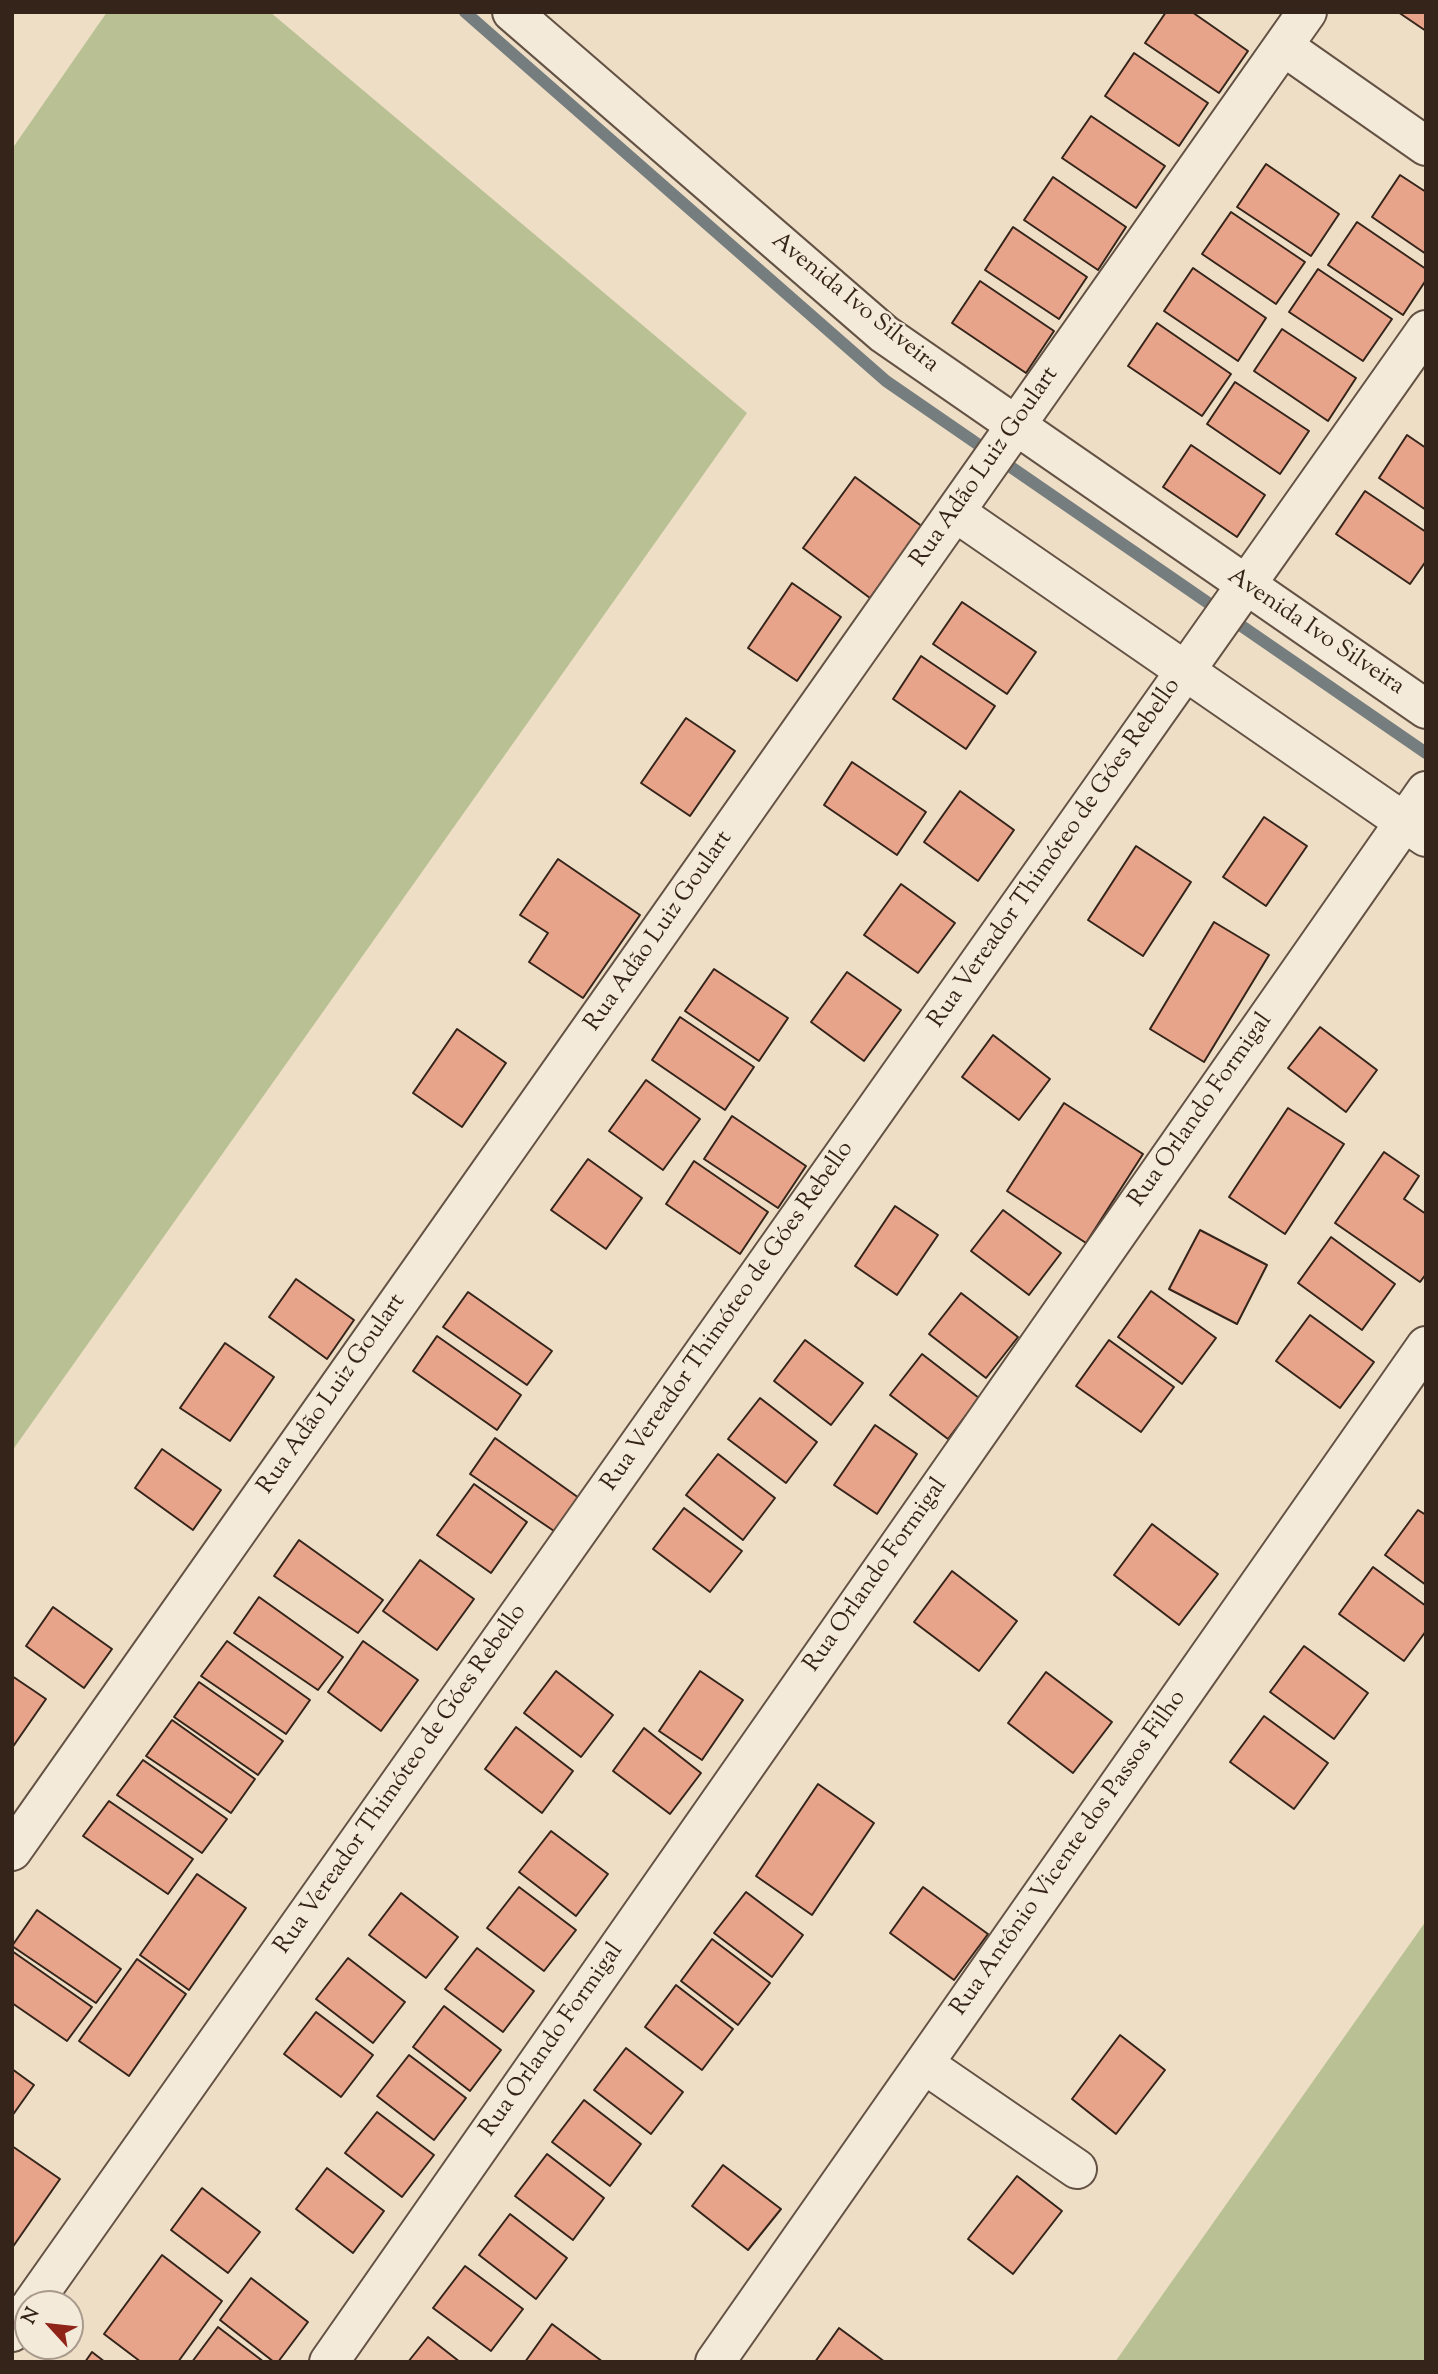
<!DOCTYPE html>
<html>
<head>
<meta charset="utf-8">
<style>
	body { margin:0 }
	#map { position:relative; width:1438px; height:2374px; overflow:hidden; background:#eedec6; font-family:"Sorts Mill Goudy",serif }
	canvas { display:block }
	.frame { position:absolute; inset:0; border:14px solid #352419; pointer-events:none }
	.north { position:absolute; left:14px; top:2290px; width:70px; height:70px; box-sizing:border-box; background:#f4eada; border:2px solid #a89b8d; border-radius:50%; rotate:297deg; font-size:19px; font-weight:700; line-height:28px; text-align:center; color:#352419 }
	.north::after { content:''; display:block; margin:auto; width:24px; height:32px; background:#8f2418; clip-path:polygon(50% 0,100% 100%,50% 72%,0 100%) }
</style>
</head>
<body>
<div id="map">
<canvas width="1438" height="2374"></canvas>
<div class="frame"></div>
<div class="north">N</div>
</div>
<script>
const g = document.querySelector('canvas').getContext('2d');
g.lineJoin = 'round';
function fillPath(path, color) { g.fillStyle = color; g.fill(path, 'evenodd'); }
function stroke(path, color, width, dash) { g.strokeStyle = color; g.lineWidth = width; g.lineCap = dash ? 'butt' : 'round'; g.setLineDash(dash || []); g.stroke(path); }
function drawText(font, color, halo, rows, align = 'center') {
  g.font = font + ' "Sorts Mill Goudy",serif'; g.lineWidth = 5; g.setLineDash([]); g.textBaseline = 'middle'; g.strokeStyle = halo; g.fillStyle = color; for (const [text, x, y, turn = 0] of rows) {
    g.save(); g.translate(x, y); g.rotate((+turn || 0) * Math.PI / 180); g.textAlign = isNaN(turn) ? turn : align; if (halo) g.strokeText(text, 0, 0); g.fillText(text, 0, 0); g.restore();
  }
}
const green = new Path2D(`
	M107,12H270L747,413L12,1451V149Z
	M1426,1921V2362H1115Z`);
const stream = new Path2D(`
	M465,12L886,381L1426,753`);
const building = new Path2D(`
	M1166,12H1192L1248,51L1219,93L1145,43Z
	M1398,12H1426V31Z
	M1134,53L1208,103L1179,146L1105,96Z
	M1091,116L1165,166L1136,208L1062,158Z
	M1266,164L1339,214L1311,256L1237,207Z
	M1400,175L1426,192V254L1372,217Z
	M1053,177L1126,227L1098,270L1024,220Z
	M1231,212L1305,262L1276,304L1202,254Z
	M1357,222L1426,269V280L1403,315L1328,265Z
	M1013,227L1087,277L1059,319L985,270Z
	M1193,268L1266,318L1238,361L1164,311Z
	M1318,269L1392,319L1363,361L1289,312Z
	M980,281L1054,331L1026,373L952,323Z
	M1157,323L1231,374L1202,416L1128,366Z
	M1282,329L1356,378L1328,421L1254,371Z
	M1235,382L1309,431L1280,474L1207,424Z
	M1407,435L1426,448V510L1379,478Z
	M1191,445L1265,495L1237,537L1163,487Z
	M855,477L923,527L870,598L803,548Z
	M1365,491L1426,532V561L1410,584L1336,534Z
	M792,583L841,617L797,681L748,648Z
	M962,602L1036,652L1007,694L933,644Z
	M921,656L995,706L966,749L893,699Z
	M686,718L735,751L690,816L641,783Z
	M852,762L926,812L897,855L824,805Z
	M960,791L1014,830L978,881L924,842Z
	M1264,817L1307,846L1266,906L1223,877Z
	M1136,846L1191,882L1143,956L1088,920Z
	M558,859L640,915L583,998L529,962L548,933L520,915Z
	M901,884L955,923L918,973L864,935Z
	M1214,922L1269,955L1204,1062L1150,1029Z
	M714,969L788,1018L759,1061L685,1011Z
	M847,972L901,1010L864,1061L811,1022Z
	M680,1017L754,1067L725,1110L652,1060Z
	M1320,1027L1377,1070L1346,1112L1288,1068Z
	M457,1029L506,1063L462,1127L413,1093Z
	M993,1035L1050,1079L1019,1120L962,1077Z
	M646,1080L700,1119L663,1170L609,1131Z
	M1064,1103L1143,1154L1086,1243L1007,1191Z
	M1288,1108L1344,1144L1285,1234L1229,1197Z
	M732,1116L806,1166L778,1208L704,1159Z
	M1384,1152L1419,1176L1404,1199L1426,1214V1274L1420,1282L1335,1223Z
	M588,1159L642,1198L606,1249L551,1210Z
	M694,1161L768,1212L740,1254L666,1204Z
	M895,1206L938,1235L897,1295L855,1266Z
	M1003,1210L1061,1253L1029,1295L971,1251Z
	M1200,1230L1267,1265L1237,1324L1169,1289Z
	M1331,1237L1395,1284L1362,1330L1298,1283Z
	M296,1279L354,1320L327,1359L269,1317Z
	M1151,1291L1216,1338L1182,1384L1118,1337Z
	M468,1292L552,1351L527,1385L443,1327Z
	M961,1293L1018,1337L986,1378L929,1334Z
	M1310,1315L1374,1362L1340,1408L1276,1361Z
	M437,1336L521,1395L497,1430L413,1371Z
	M805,1340L863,1383L831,1425L774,1381Z
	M1109,1340L1174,1387L1141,1432L1076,1386Z
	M225,1343L274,1377L230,1441L180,1408Z
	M922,1354L979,1398L948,1439L890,1395Z
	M760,1398L817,1442L786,1483L728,1439Z
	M875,1425L917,1454L877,1514L834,1485Z
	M495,1438L579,1498L554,1531L470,1474Z
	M162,1449L221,1490L193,1530L135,1488Z
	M718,1454L775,1498L743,1540L686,1495Z
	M474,1484L527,1522L491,1573L437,1535Z
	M684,1508L742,1551L710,1592L653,1549Z
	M1418,1510L1426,1515V1585L1385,1555Z
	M1152,1524L1218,1574L1179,1625L1114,1575Z
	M299,1540L383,1600L358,1633L274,1576Z
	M420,1560L474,1599L437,1650L383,1611Z
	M1373,1567L1426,1606V1631L1404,1661L1339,1614Z
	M952,1571L1017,1621L979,1671L914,1622Z
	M259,1597L343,1657L318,1690L234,1633Z
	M53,1607L112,1649L84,1688L26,1646Z
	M227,1641L310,1700L286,1734L201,1676Z
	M363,1641L418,1680L381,1731L328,1692Z
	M1304,1646L1368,1693L1334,1739L1270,1692Z
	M556,1671L613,1715L581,1757L524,1713Z
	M700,1671L743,1700L702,1760L659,1731Z
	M1046,1672L1112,1722L1073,1773L1008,1723Z
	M12,1676L46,1699L12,1748Z
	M199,1682L283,1741L258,1775L174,1717Z
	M1264,1716L1328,1763L1294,1809L1230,1762Z
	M172,1720L255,1779L231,1813L146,1756Z
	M516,1727L573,1771L542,1813L485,1769Z
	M644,1728L701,1773L670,1814L613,1771Z
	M143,1760L227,1819L202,1853L117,1795Z
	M818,1784L874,1823L812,1915L756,1876Z
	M109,1801L193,1859L168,1894L83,1836Z
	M551,1831L608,1874L576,1916L519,1872Z
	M197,1874L246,1908L189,1990L140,1955Z
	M519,1887L576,1930L544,1971L487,1928Z
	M923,1887L988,1934L954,1980L890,1933Z
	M746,1892L803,1935L772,1977L714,1933Z
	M401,1893L458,1937L426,1978L369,1935Z
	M37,1910L121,1969L96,2003L12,1946Z
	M712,1939L770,1983L738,2025L681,1981Z
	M477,1948L534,1991L503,2032L445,1989Z
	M12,1951L92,2007L67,2041L12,2003Z
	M348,1958L405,2002L373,2043L316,1999Z
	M137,1959L186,1994L129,2076L79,2041Z
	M676,1985L733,2029L702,2070L645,2027Z
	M444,2006L501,2050L470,2091L413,2047Z
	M316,2012L373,2055L341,2097L284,2054Z
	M1120,2035L1165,2070L1116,2134L1072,2099Z
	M626,2048L683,2092L651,2134L594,2090Z
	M409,2055L466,2098L434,2140L377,2096Z
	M12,2069L34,2085L12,2116Z
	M584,2100L641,2144L610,2186L552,2142Z
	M377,2112L434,2155L402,2197L345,2153Z
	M12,2146L60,2179L12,2248Z
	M547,2154L604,2198L573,2240L515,2196Z
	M723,2165L781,2209L748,2250L692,2206Z
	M327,2168L384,2211L353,2253L296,2209Z
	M1017,2176L1062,2211L1013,2274L968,2239Z
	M202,2188L260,2232L228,2273L171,2230Z
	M510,2214L567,2258L536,2299L479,2255Z
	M162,2255L222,2301L178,2362H141L104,2334Z
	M465,2266L523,2309L491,2351L433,2308Z
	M251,2278L308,2322L278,2362H274L220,2320Z
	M552,2324L603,2362H525Z
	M218,2327L264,2362H192Z
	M839,2328L885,2362H815Z
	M428,2337L460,2362H408Z
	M92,2352L105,2362H85Z`);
const minor = new Path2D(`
	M512,12L884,334L1426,709
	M1283,46L1426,146
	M955,512L1426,837
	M12,1851L1307,12
	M924,2064L1077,2169
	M32,2304L1426,330
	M12,2332L28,2309
	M329,2362L1426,791
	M715,2362L1426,1346`);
const streetNames = [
	["Avenida Ivo Silveira",854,304,39],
	["Rua Adão Luiz Goulart",986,468,-55],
	["Avenida Ivo Silveira",1315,633,34],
	["Rua Vereador Thimóteo de Góes Rebello",1056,854,-55],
	["Rua Adão Luiz Goulart",660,932,-55],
	["Rua Orlando Formigal",1202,1111,-55],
	["Rua Vereador Thimóteo de Góes Rebello",729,1317,-55],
	["Rua Adão Luiz Goulart",333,1395,-55],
	["Rua Orlando Formigal",877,1576,-55],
	["Rua Vereador Thimóteo de Góes Rebello",402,1780,-55],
	["Rua Antônio Vicente dos Passos Filho",1070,1854,-55],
	["Rua Orlando Formigal",553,2041,-55]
];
fillPath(green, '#b9c194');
stroke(stream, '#757d7e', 12);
fillPath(building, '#e7a48b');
stroke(building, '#352419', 2);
stroke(minor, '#635244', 42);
stroke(minor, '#f4eada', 38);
drawText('24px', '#352419', '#f4eada', streetNames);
</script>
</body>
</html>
